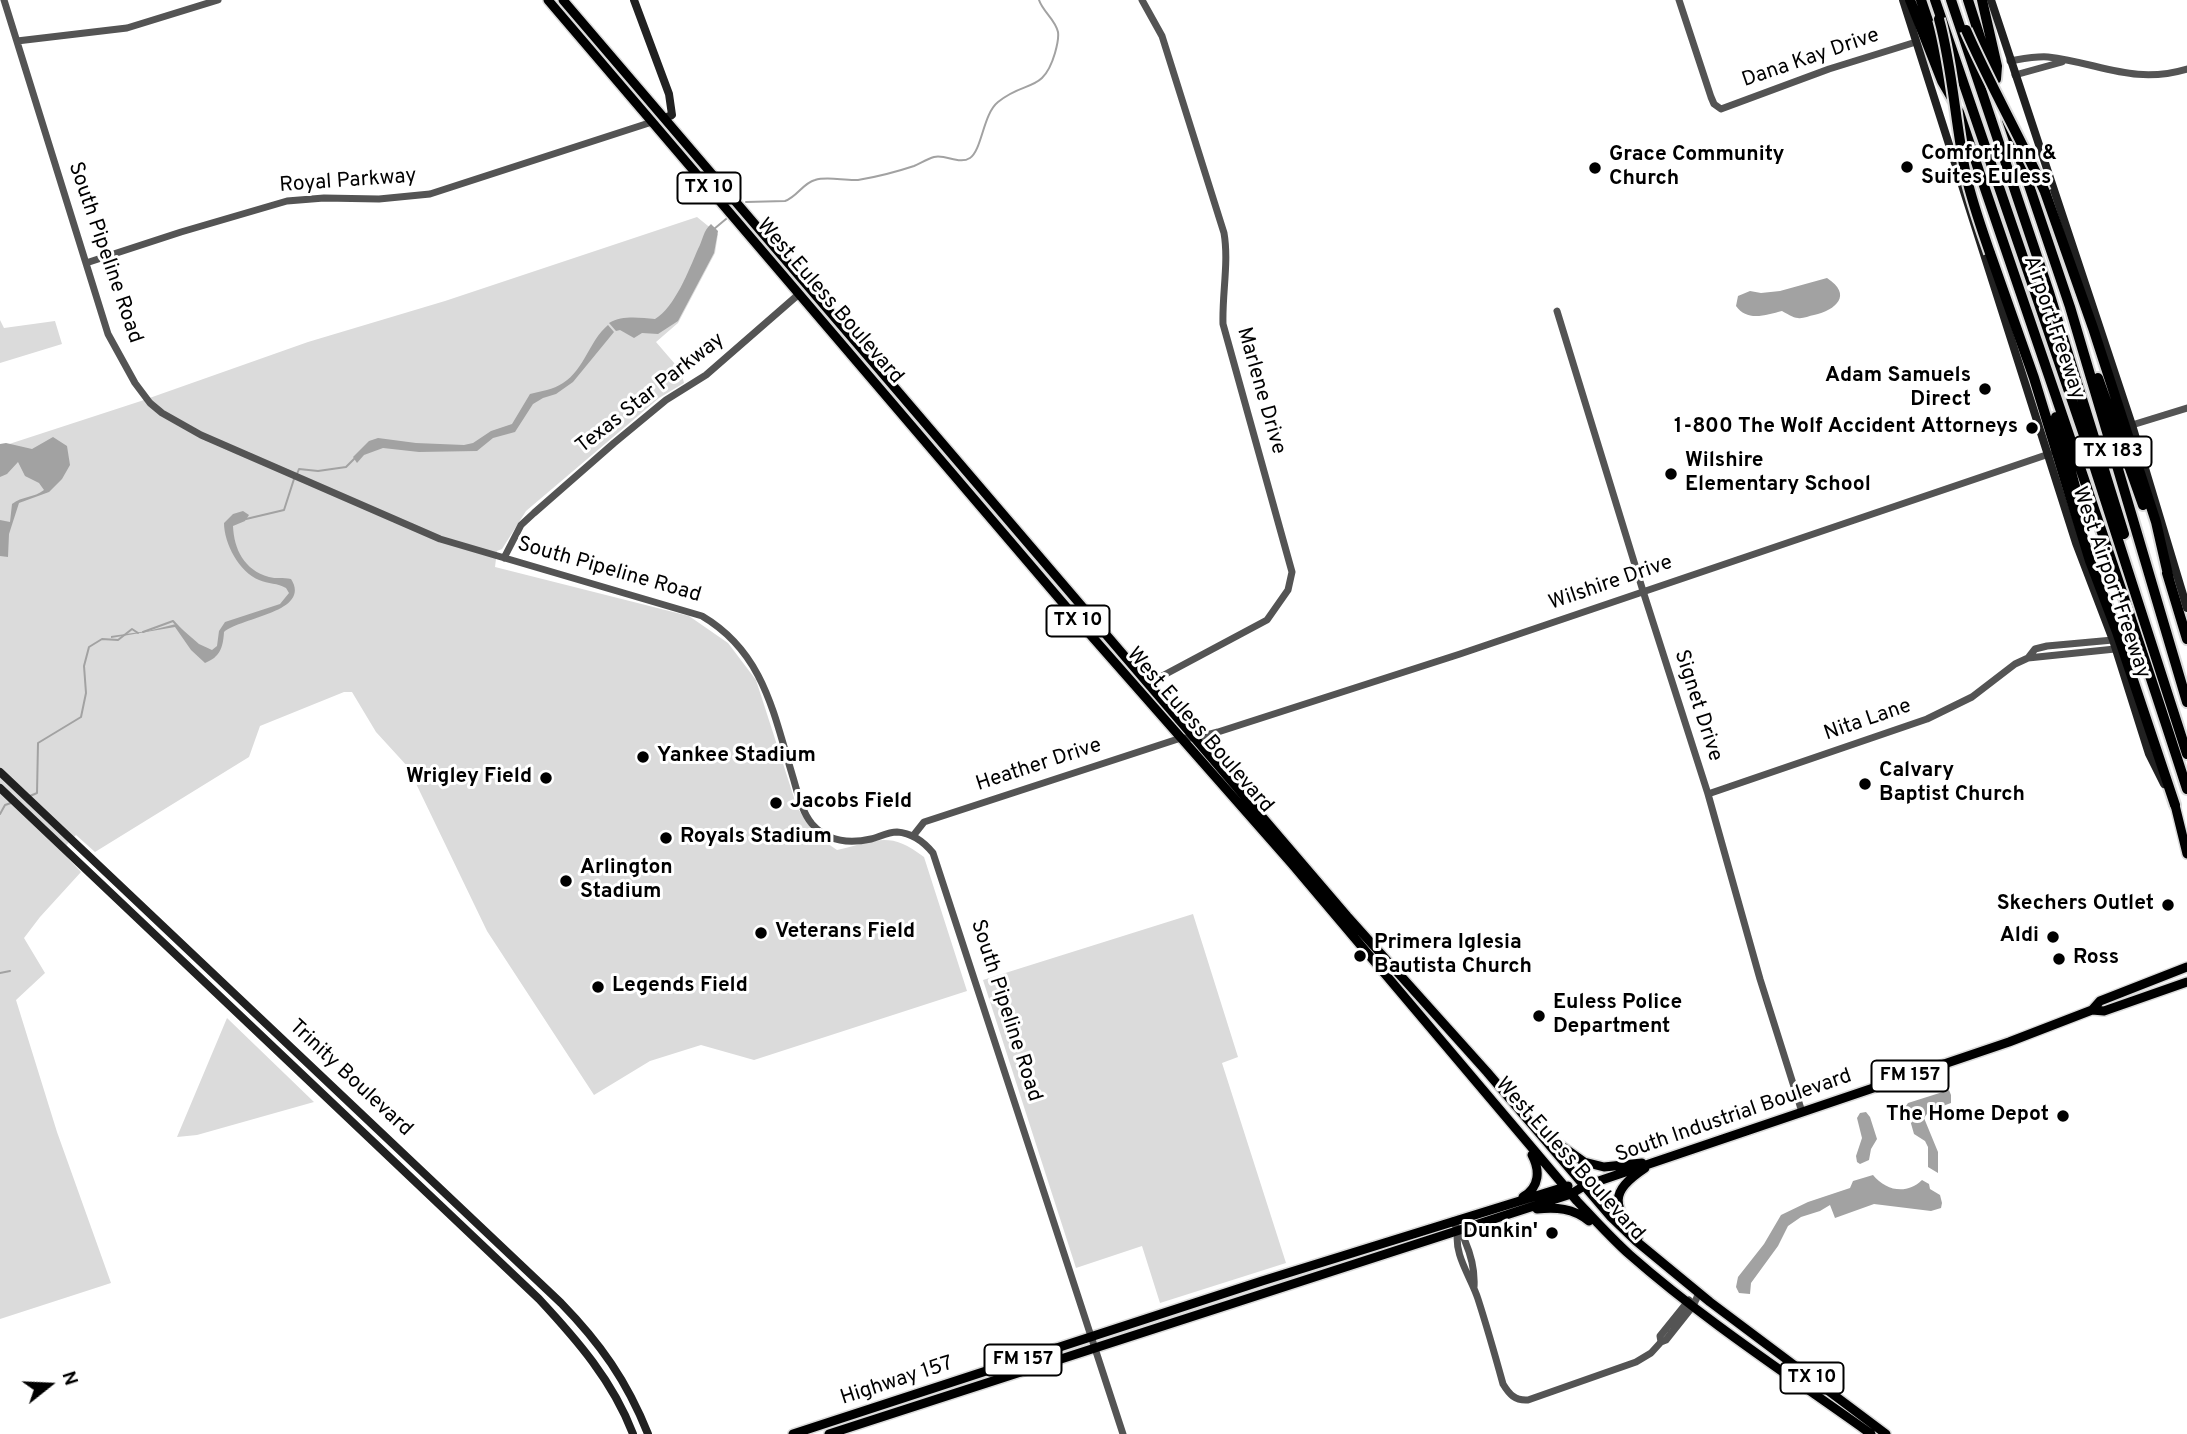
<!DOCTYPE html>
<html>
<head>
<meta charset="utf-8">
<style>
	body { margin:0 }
	#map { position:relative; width:2187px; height:1434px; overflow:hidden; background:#fff; font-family:Overpass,sans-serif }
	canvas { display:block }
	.north { position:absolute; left:14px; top:1350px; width:70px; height:70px; -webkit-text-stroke:5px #fff; paint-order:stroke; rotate:72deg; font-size:19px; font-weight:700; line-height:28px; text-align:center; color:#000 }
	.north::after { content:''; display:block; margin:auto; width:24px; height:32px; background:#000; clip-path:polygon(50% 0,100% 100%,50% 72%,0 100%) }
</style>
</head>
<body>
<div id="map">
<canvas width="2187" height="1434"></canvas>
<div class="north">N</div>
</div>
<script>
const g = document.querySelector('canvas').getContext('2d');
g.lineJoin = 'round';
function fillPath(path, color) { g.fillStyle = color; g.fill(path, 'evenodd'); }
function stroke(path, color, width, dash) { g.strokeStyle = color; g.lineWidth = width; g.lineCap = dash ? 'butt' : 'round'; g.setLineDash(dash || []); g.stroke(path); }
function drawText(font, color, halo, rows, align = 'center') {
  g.font = font + ' Overpass,sans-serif'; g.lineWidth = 6; g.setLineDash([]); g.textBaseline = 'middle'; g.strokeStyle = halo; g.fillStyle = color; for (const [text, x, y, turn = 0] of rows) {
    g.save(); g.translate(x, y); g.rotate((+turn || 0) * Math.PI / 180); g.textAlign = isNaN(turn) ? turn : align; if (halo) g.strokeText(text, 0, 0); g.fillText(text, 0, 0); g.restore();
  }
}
const green = new Path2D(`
	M697,217L718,234L715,253L678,323L656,342L681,371L684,383L659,398L526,511L502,549L497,551L495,567L689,616L728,643L756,680L797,807L815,835L837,850C877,841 889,830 924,857L967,991L754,1060L701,1045L650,1061L594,1095L487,931L408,767L376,732L352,692H344L260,726L249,757L95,852L76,835L61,851L81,872L40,917L24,938L45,973L16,1000L57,1132L111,1283L0,1319V447L141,401L308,342L445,301Z
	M0,320L4,328L55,321L62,344L0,363Z
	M1193,914L1238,1057L1222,1063L1286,1263L1160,1303L1142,1246L1076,1268L983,980Z
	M227,1018L314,1102L197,1135L177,1137Z`);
const water = new Path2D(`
	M711,224L718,231L714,253L678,321L658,334L642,333L634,338L620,330L616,331L609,323C623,315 640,318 655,319C675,307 689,270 698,249C703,240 703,231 711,224Z
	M1827,278C1853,295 1836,310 1814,315C1809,316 1802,319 1798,318C1793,318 1786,313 1782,311C1766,315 1747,322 1736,306L1738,296L1750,291L1761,293L1780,291Z
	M608,325L614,332L573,382L556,394L543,398L533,404L515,432L493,438L477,451L419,452L383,448L364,455L357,463L353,457L369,441L378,438L416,443L464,445L473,443L491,431L512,424L530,394C541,391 553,390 563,383C585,369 589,341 608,325Z
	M53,437L67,446L70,465L62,479L49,492L19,503L9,534L8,557L0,556V520L10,522L12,504C22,496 34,498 44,490L39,483L25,476L18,462L7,474L0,477V444L6,443L32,449Z
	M243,511L249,515L245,521L233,526C234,549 244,570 269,577C276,579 283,577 291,579C312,612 242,617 224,632C223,648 220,657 205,663L191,650L175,627L111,638V636L148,631L176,624L199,644L212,650L217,646L219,631L225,622L280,604L289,593L286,588C278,583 268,584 259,580C239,572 224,543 224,523L233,514Z
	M1949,1090L1951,1095V1103L1929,1111L1924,1118L1938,1152V1173L1928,1167V1147L1925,1141L1914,1134L1906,1106L1908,1103Z
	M1866,1112L1870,1117L1877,1139L1871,1149L1869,1160L1860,1164L1857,1162L1856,1156L1862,1138L1857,1118L1860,1113Z
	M1873,1175C1886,1191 1907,1195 1922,1180L1929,1184L1930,1189L1940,1195L1942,1203L1941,1208L1931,1211L1874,1204L1835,1218L1830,1205L1820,1211L1801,1217L1788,1226L1778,1246L1751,1283L1750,1294L1739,1293L1736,1287L1738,1277L1764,1244L1781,1215L1808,1202L1850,1188L1853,1181Z`);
const stream = new Path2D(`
	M746,202L785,201C797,197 803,183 815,180C828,176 844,181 858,180C876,177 896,172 914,166C921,163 927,159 934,157C946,154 959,165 970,158C982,150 983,114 998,102C1026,79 1043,94 1055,53C1057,46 1059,39 1058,32C1055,19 1043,12 1039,0
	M714,229L726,219
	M297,474L299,469L318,471L346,467L354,459
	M246,519L284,510L294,479
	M143,632L173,621L183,632
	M30,796L37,793L38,743L81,717L86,693L84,666L89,647L102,639L118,640L132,629L138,633
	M0,814L5,805L11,803
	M0,973L10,971`);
const tertiary = new Path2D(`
	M4,0L108,334L135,383L150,403L162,413L201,435L440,539L702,616C763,652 773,711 792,774C797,790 801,811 812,824C828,842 849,844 871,839C879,837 888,832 897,832C911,833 924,842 933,853L1123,1434
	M1142,0L1162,36L1224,233C1229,262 1222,294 1223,324L1292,572L1288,590L1267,620L1149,683
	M1679,0L1711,97L1714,104L1721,109L1829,69L1916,42
	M17,41L127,28L218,0
	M2010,61C2022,59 2036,56 2048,57C2100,63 2133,85 2187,69
	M2015,75L2062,62
	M86,263L181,232L287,201L324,198L379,199L430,194L652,122
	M1557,311L1643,591L1708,794L1760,979L1802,1112
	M2132,425L2187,408
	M504,558L521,525L534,513L614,443L666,400L706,375L799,294
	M2028,658L2115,649
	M1708,794L1927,719L1972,697L2015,664L2028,658L2035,649L2047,646L2113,640
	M913,836L924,822L1181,738H1196L1218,732L1460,654L2049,454
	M1453,1221C1456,1229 1463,1234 1465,1241C1471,1255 1475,1272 1474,1287
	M1458,1231C1453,1254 1471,1277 1478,1299C1487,1327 1495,1355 1503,1384C1509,1394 1515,1401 1528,1400L1636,1362L1651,1353L1661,1342L1666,1340L1693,1306L1699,1293
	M1661,1342L1660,1336L1689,1300`);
const secondary = new Path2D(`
	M634,0L669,94L672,115L665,118
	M1903,0L2076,543L2113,640L2149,754L2164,784
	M1991,0L2132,425L2187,608
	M0,772L561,1303C600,1343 627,1381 648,1434
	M0,788L539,1299C577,1340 613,1381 633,1434`);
const primary = new Path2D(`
	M548,0L1080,623L1292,864L1577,1201C1594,1219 1611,1238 1630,1255C1705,1321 1790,1376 1871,1434
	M563,0L1347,916L1487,1072L1611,1217L1636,1241L1710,1302L1886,1434
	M2175,805L2187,854
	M2092,1010L2104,1011L2187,982
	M1549,1137L1584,1162L1604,1167L1642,1163
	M1523,1197C1540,1187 1540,1170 1532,1155
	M1537,1209C1556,1207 1573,1208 1589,1221
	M1638,1238C1613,1205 1608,1193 1645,1168
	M793,1434L1262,1281L1568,1186
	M829,1434L1571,1194L1584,1186L2009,1042L2092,1010L2100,1001L2187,967`);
const motorway = new Path2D(`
	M1910,0L1942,81L1953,100
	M1921,0L1948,80
	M1935,0L2090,453L2187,754
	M1951,0L2048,289L2124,534
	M1968,0L1994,81
	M1982,0L1997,66L1996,79
	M1959,112C2035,337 2114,562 2187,789
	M2007,120L2070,307L2187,702
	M2045,192L2093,328L2156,522L2169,579
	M1990,253L2034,378L2090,561L2117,632L2175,805
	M2098,378L2143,505
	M2056,417L2085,523
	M2167,573L2187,639`);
const motorwayBridge = new Path2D(`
	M1939,19C1953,70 1955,123 1966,175C1972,202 1981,227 1990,253
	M1966,30C1990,85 2020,137 2045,192`);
const markers = [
	[1907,167,7,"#000"],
	[1595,168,7,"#000"],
	[1985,389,7,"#000"],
	[2032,428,7,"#000"],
	[1671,474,7,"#000"],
	[643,757,7,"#000"],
	[546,778,7,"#000"],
	[1865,784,7,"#000"],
	[776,803,7,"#000"],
	[666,838,7,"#000"],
	[566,881,7,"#000"],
	[2168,905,7,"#000"],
	[761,933,7,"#000"],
	[2053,937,7,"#000"],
	[1360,956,7,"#000"],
	[2059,959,7,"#000"],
	[598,987,7,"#000"],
	[1539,1016,7,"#000"],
	[2063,1116,7,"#000"],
	[1552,1233,7,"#000"]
];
const shields = [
	[709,188,63],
	[2113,452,77],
	[1078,621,63],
	[1910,1076,77],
	[1023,1360,77],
	[1812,1378,63]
];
const shieldNames = [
	["TX 10",709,188],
	["TX 183",2113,452],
	["TX 10",1078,621],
	["FM 157",1910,1076],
	["FM 157",1023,1360],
	["TX 10",1812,1378]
];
const streetNames = [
	["Dana Kay Drive",1811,59,-19],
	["Royal Parkway",348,182,-4],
	["South Pipeline Road",104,253,71],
	["West Euless Boulevard",829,302,49],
	["Airport Freeway",2053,328,71],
	["Marlene Drive",1260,391,74],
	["Texas Star Parkway",651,394,-38],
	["South Pipeline Road",609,571,16],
	["West Airport Freeway",2110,583,71],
	["Wilshire Drive",1611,584,-19],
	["Signet Drive",1697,706,72],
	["Nita Lane",1868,721,-19],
	["West Euless Boulevard",1199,731,49],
	["Heather Drive",1039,766,-18],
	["South Pipeline Road",1005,1011,72],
	["Trinity Boulevard",350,1079,43],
	["South Industrial Boulevard",1734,1117,-19],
	["West Euless Boulevard",1569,1160,48],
	["Highway 157",897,1382,-18]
];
const poiNames = [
	["Comfort Inn &",1921,155],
	["Suites Euless",1921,179],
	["Grace Community",1609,156],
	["Church",1609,180],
	["Adam Samuels",1971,377,"right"],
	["Direct",1971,401,"right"],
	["1-800 The Wolf Accident Attorneys",2018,428,"right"],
	["Wilshire",1685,462],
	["Elementary School",1685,486],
	["Yankee Stadium",657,757],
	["Calvary",1879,772],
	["Baptist Church",1879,796],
	["Wrigley Field",532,778,"right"],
	["Jacobs Field",790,803],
	["Royals Stadium",680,838],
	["Arlington",580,869],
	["Stadium",580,893],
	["Skechers Outlet",2154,905,"right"],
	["Veterans Field",775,933],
	["Aldi",2039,937,"right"],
	["Primera Iglesia",1374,944],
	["Bautista Church",1374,968],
	["Ross",2073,959],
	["Legends Field",612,987],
	["Euless Police",1553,1004],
	["Department",1553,1028],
	["The Home Depot",2049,1116,"right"],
	["Dunkin'",1538,1233,"right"]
];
fillPath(green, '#dbdbdb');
fillPath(water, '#a2a2a2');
stroke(stream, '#a2a2a2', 2);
stroke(primary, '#dbdbdb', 12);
stroke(motorway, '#dbdbdb', 14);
stroke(tertiary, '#545454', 7);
stroke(secondary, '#212121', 8);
stroke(primary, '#000', 9);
stroke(motorway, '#000', 10);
stroke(motorwayBridge, '#dbdbdb', 14, []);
stroke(motorwayBridge, '#000', 10);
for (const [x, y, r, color] of markers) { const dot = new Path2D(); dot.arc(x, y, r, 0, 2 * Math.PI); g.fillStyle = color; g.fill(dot); stroke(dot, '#fff', 2.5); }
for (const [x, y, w] of shields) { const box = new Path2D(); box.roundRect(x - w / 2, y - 15.5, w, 31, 5); g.fillStyle = '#fff'; g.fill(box); stroke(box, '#000', 2); }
drawText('bold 19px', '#000', null, shieldNames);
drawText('21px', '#000', '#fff', streetNames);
drawText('bold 21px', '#000', '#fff', poiNames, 'left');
</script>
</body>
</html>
